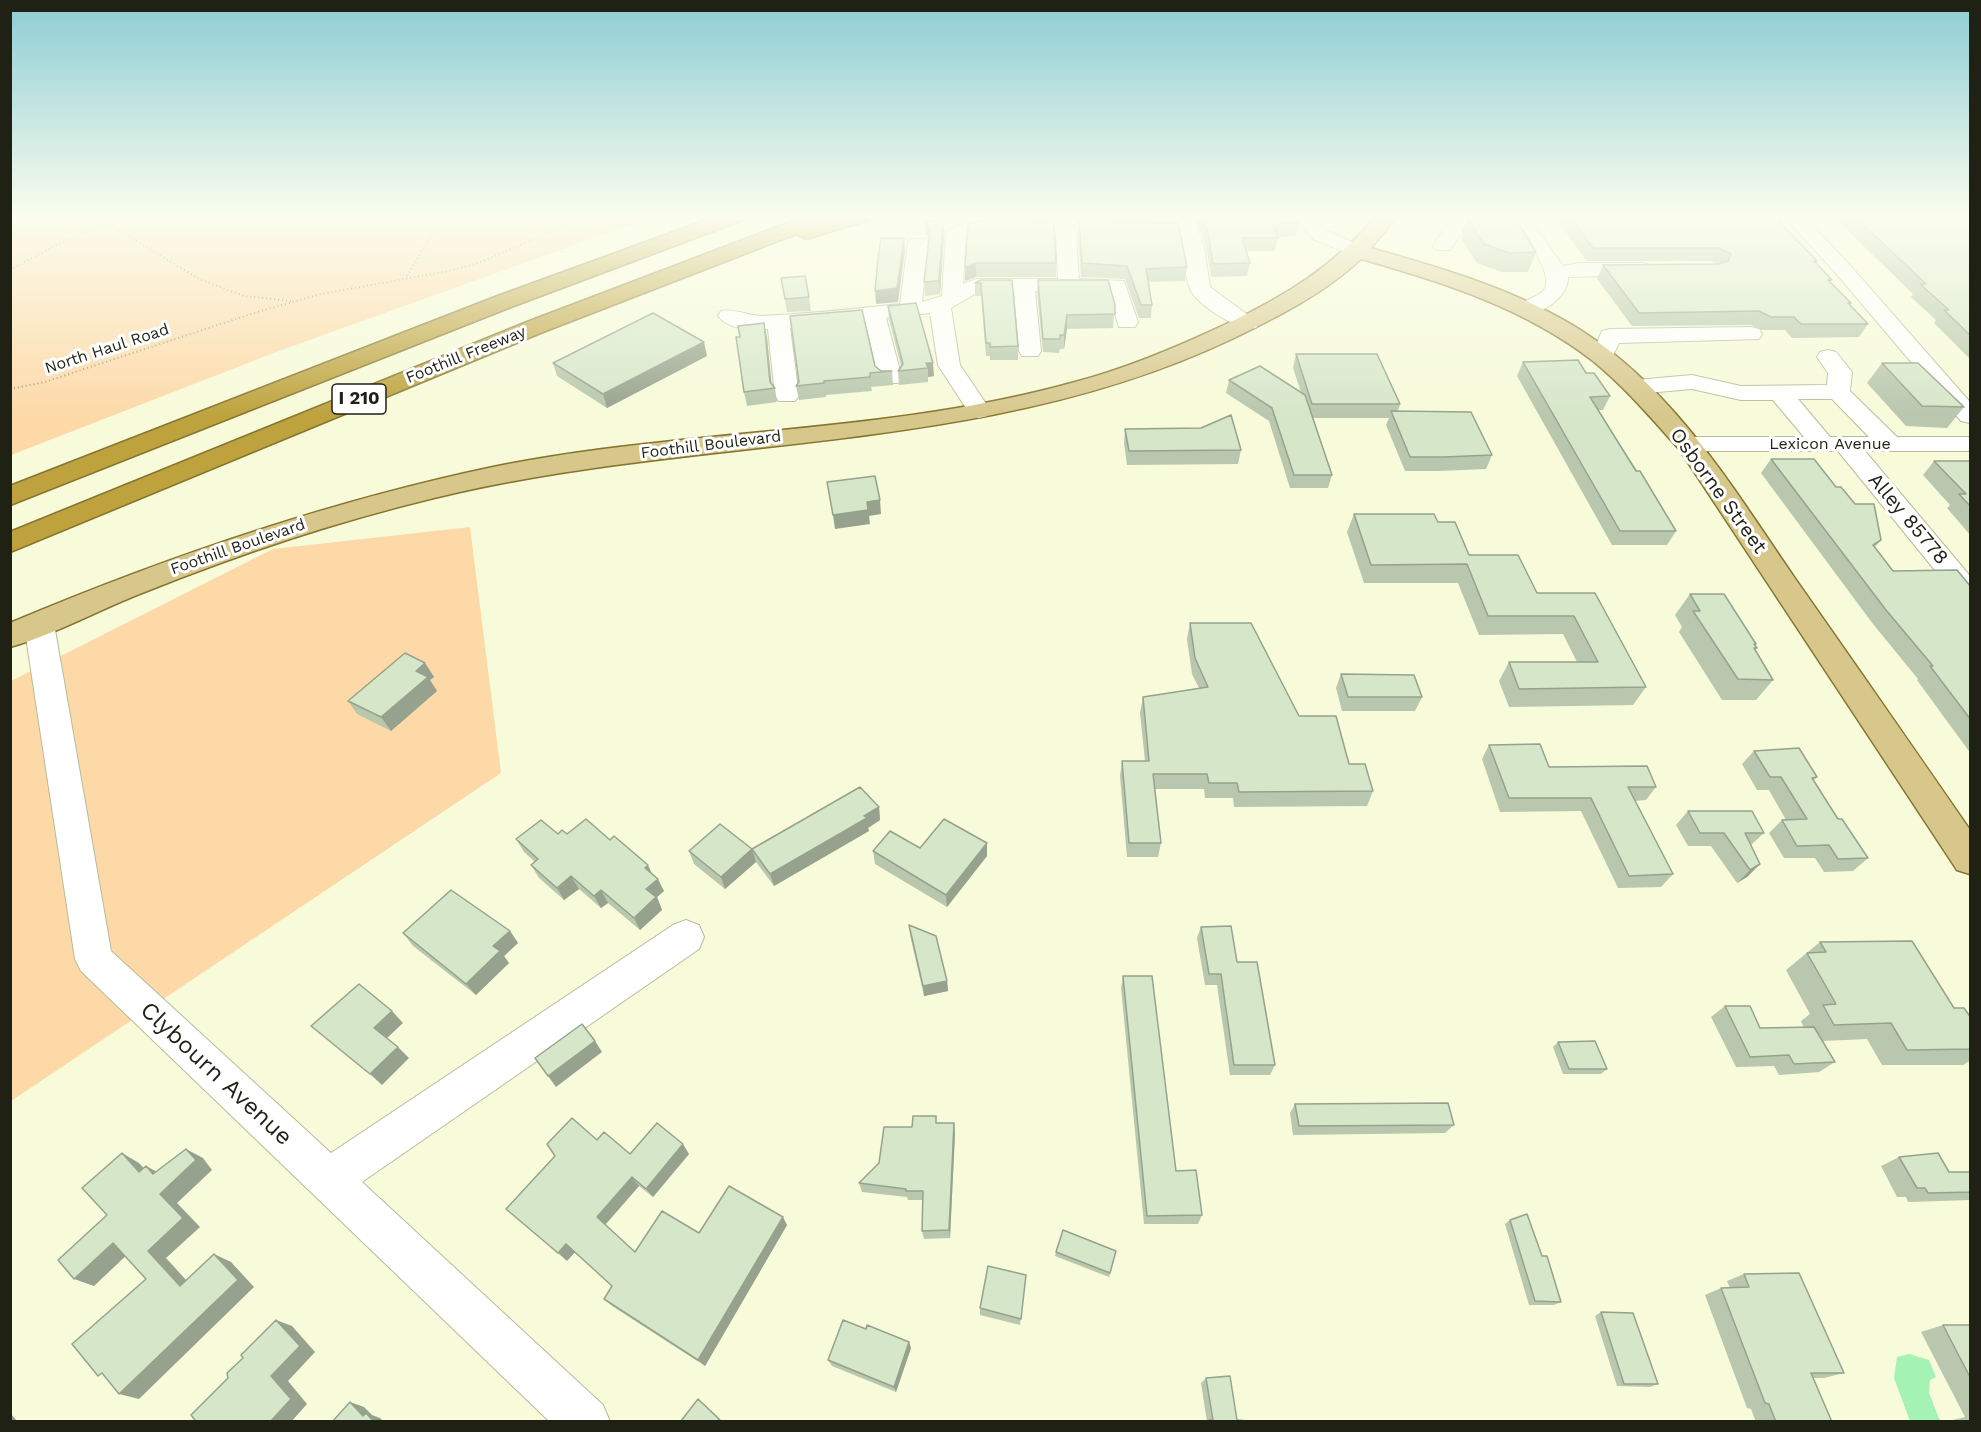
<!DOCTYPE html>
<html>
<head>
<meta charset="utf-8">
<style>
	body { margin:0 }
	#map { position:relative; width:1981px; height:1432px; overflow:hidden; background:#f7fbd9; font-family:"Work Sans",sans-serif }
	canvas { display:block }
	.frame { position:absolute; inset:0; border:12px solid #1f2114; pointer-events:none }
</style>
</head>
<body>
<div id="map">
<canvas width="1981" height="1432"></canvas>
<div class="frame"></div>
</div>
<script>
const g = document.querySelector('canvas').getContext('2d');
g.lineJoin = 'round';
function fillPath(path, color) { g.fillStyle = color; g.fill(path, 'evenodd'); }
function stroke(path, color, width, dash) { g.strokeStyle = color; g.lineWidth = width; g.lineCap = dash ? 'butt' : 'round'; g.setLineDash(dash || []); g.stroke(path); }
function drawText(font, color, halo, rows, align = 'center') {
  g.font = font + ' "Work Sans",sans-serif'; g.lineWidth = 6; g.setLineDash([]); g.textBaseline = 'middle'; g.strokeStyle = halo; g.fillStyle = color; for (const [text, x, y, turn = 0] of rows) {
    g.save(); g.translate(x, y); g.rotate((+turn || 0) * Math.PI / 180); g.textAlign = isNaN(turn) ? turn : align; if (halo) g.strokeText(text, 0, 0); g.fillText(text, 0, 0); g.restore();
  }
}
const green = new Path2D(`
	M11,216H655L279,351L11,455Z
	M470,527L501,773L11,1101V681L273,549Z`);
const water = new Path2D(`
	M1909,1354L1929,1360L1936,1377L1930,1380L1929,1393L1940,1421H1910L1894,1378L1897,1357Z`);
const path = new Path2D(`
	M95,216L199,279L244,296L291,301
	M10,270L54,246L120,216
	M407,276L434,231L437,216
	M10,389L45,382L254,313L321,294L449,271L481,262L587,216`);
const minor = new Path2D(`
	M1055,216H1075V222H1174L1173,216H1193L1204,247L1210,287L1259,323L1256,328C1239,332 1197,305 1190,289C1183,272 1186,251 1178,234L1076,233L1079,279L1124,281L1138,322L1135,327H1119L1108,291H1035L1041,351L1038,356H1022L1019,351L1014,291H980L951,308L960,365L991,411L987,416L979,418L971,416L938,365L930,313L886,318L902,378L898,383H882L878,378L865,320L790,328L799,396L795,401H779L775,396L768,329C752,329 729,331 718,316L721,311C735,308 747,316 762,316C808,314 854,309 900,304L908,243L911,239H925L928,243L922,302L942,296L946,233C960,214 1032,221 1056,222ZM973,233H1056L1058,279H976L963,284L966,236Z
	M1295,216H1314L1327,231L1364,247L1367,251L1364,255L1357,257L1313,239Z
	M1453,216H1472L1450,250H1436L1433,246Z
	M1509,216H1528L1563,266L1579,263H1643L1650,265L1653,269L1650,273L1643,275L1568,277C1569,298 1538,318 1518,314L1515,309C1522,300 1534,299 1542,292C1560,277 1519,231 1509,216Z
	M1783,216H1803L1848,263L1970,402V423L1961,421L1834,271Z
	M1751,327L1759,329L1762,334L1759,339L1619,343L1610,362H1594L1591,357L1602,331L1610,329Z
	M1828,350L1836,352L1852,372L1850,391L1897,437H1970V451H1865L1970,576V604L1960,601L1838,451H1689L1680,449L1677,444L1680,439L1689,437H1804L1773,400H1741L1692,389L1636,394L1628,392L1624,387L1628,382L1636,380L1692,375L1741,386L1827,385L1828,373L1817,357L1820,352ZM1798,399H1832L1869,437H1830Z
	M39,614L49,617L54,624L111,951L331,1153L673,925L686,920L699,925L704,937L699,949L362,1182L603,1405L610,1422H550L81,971L75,959L24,624L29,617Z`);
const major = new Path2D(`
	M1376,216H1397L1371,248C1444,269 1517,290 1582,331C1675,391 1733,488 1794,577C1853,661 1912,746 1970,830V874L1957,870L1679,449C1652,419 1625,387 1593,361C1525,308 1443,282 1361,259C1325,293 1279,316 1234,338C984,458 698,433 434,498C334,522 237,555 142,593C98,610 56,634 10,647V623C167,557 327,502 493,467C685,428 886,435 1075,382C1127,368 1175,348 1224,325C1282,298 1335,266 1376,216Z`);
const highway = new Path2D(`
	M717,216H746L743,220L511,307L10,505V486L495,297Z
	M806,216H872L869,220L806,239L796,234L543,332L10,552V532L527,322Z`);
const wall = new Path2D(`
	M1007,216H1054L1053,220L1007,218Z
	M1076,216H1172L1171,220H1077Z
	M1194,216H1296L1299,223L1296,236L1278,237L1275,251H1246L1250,263L1247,276L1211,277L1206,246Z
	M1554,216H1776L1781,221L1780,223L1817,261L1816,263L1832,280L1830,282L1851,303L1850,306L1868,324L1859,337L1792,338L1785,330H1762L1751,325L1632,326L1597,279L1603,265L1717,264L1712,261H1587Z
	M1833,216H1971V360L1934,323L1936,320L1911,297L1913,294Z
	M1467,218L1536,252L1528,272H1502L1477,263L1461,238Z
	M925,221L944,235L940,294L925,296L924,282L929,240L925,234Z
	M1079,222L1187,267L1185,281L1148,282L1152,305L1151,318H1139L1125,279L1081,277L1078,235Z
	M968,224L1056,263V277H976L965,281V267Z
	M781,278L809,297L811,311L787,312Z
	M981,280L1018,346V360H990V356H986L981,296H975V283Z
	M1038,280L1115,305L1113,328L1067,329L1064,349H1060L1059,353L1043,352L1037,293Z
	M888,306L934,376L928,377V382L899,385L898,371L901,366L889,320Z
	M767,337L771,384L775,388L777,402L747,406L744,392Z
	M1296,354L1400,404L1398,411L1492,455L1486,469L1439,471H1405L1386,425L1389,418H1313L1332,475L1328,488H1290L1269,421L1226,393L1229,380L1301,392L1293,368Z
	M707,356L607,408L557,376L553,363Z
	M1523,362L1586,373L1610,396L1603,410H1598L1676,531L1667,545H1612L1517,376Z
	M1882,363L1964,407L1947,428L1906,426L1867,383Z
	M875,366L881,371H892L893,385L871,387L872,391L826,395V397L799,400L796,386Z
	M1125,429L1241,450L1238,464L1127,465L1124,443Z
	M1771,459L1836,487L1881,540L1875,547L1893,571L1971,587V754L1917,680L1918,679L1873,624L1761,473Z
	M1934,461H1971V536L1947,508L1950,505L1923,475Z
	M1354,514L1438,522L1469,555L1537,593H1595L1646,687L1633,705L1509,707L1499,681L1509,662H1577L1563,634L1479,635L1458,583H1364L1347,532Z
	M1690,594L1756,644L1755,645L1757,648L1755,650L1773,680L1756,700H1722L1679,632L1682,627L1675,615Z
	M1190,623L1299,716L1349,764L1373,791L1367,806L1234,807L1233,798H1205L1204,789H1155L1161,843L1158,857H1127L1120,776L1122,761H1145L1140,713L1143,697L1199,688L1192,674L1187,639Z
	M425,663L434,677L430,680L437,691L391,731L357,714L348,701Z
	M1341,674L1422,697L1415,711H1342L1336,688Z
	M1489,745L1549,767L1656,787L1646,800L1635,801L1673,874L1661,887L1618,888L1581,811L1500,812L1482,759Z
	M1754,751L1817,777L1814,780L1838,819L1868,858L1853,871L1824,872L1815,858H1784L1769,833L1782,820H1786L1769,790H1757L1742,764Z
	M879,807L880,820L868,828L869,831L774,886L756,862L752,849Z
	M1688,811L1764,833L1751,845L1760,864L1747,877L1737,883L1711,846H1688L1676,825Z
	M558,834H567L652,874L664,891L657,897L662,910L640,930L608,903L601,908L579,889L564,900L539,878L531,865L535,862L524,852L516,839Z
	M920,848L987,856L947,907L875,864L873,851Z
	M752,849L756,862L725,889L694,864L689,851Z
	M909,925L947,981L948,991L924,996L910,935Z
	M1201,927L1237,962L1275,1065L1270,1075H1230L1217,985H1205L1197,938Z
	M510,931L518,943L504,956L509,963L476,995L413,946L403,933Z
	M1820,942L1954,1008L1971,1018V1060L1963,1065H1882L1867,1039L1822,1041L1835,1062L1819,1072L1779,1075L1774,1066L1736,1067L1711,1017L1725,1006L1760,1028H1804L1801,1021L1810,1014L1786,970Z
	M1123,976L1176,1171L1202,1215L1198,1224H1144L1121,988Z
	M1558,1042L1607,1069L1601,1074H1563L1553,1047Z
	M1295,1104L1454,1125L1445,1133L1293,1135L1290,1113Z
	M936,1123L955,1133L950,1238L924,1239L922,1231L923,1200H908L907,1197L862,1192L859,1183L879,1163L912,1127Z
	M630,1154H689L653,1197L639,1186L605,1225L635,1252L699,1233L787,1225L705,1366L612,1306L604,1299L612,1286L575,1252L567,1261Z
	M1899,1157L1949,1172H1971V1200L1908,1202L1906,1197H1897L1881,1166Z
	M1510,1220L1542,1256L1561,1302L1554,1305H1529L1505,1224Z
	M1116,1251L1109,1277L1055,1256L1056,1252Z
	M1744,1274L1844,1373L1824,1378H1813L1832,1422H1756L1751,1409L1747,1408L1705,1295L1721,1288H1730L1727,1281Z
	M1026,1275L1020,1325L980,1315V1308Z
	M1601,1312L1658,1384L1650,1387L1617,1386L1595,1316Z
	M1943,1325H1971V1422H1945L1965,1417L1921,1332Z
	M866,1329L909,1342L911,1348L896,1392L832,1366L828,1360Z
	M1206,1378L1237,1420L1248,1422H1207L1201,1383Z`);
const shadedWall = new Path2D(`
	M943,221L944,235L940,294L939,281Z
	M904,238L905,251L898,302L876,304L875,291Z
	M976,263V277L965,281V267Z
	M1067,315V329L1064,349V335Z
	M764,323L767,337L772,389L770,382Z
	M704,342L707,356L607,408L603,394Z
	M926,363H933L934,376L928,377V368Z
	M880,500L881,514L869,516L870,524L835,529L833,515L867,502Z
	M425,663L434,677L430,680L437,691L391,731L381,717L416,671Z
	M879,807L880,820L868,828L869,831L774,886L770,874Z
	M987,843V856L947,907L946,895Z
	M752,849L756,862L725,889L721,877Z
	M1760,864L1747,877L1737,883L1750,870Z
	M648,865L654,878L645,868Z
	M571,876L579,889L564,900L557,888Z
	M658,879L664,891L657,897L662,910L640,930L634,918L646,889Z
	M601,890L608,903L601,908L594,896Z
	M510,931L518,943L504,956L509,963L476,995L466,984L493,946Z
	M947,981L948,991L924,996L923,986Z
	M392,1011L403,1023L386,1039L374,1028Z
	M595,1041L602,1052L556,1087L548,1076Z
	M398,1047L409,1058L382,1085L370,1074Z
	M954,1123L955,1133L950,1238L949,1230Z
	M683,1144L689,1154L653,1197L646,1189Z
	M186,1149L203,1158L212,1170L177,1203L200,1227L166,1258L198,1293L180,1286L148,1251L160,1194Z
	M122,1153L139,1163L156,1181L139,1172Z
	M146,1166L163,1175L153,1174Z
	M632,1177L639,1186L605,1225L597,1217Z
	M783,1217L787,1225L705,1366L698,1360Z
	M113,1243L131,1251L94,1286L74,1279Z
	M566,1244L575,1252L567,1261L558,1253Z
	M214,1254L231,1262L254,1287L139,1399L119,1394Z
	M276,1320L292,1326L315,1352L288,1381L307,1404L291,1422H270L271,1376Z
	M909,1342L911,1348L896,1392L894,1387Z
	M698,1399L704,1404L723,1422H717Z
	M350,1402L364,1407L372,1415L380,1418L384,1422H374L363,1416Z
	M10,1413L18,1422H10Z`);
const building = new Path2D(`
	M1201,216H1296L1299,223L1272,224L1278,238H1242L1250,263L1213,264L1208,233Z
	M1469,216H1514L1536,252L1509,253L1484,244L1467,218Z
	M1569,216H1776L1781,221H1779L1817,261H1814L1832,280H1828L1851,303H1848L1868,324H1801L1794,317H1771L1759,311L1639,313L1603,265L1719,264L1728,261L1731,254L1719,248H1593Z
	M1854,216H1971V336L1944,310H1949L1920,284H1926Z
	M925,221H943L939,281L924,282L930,230Z
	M973,222H1054L1056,263H976L965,267L968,224Z
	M1079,222L1178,223L1187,267L1146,269L1152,305H1141L1127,266L1082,263Z
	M881,238H904L897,288L875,291L878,258Z
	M805,276L809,297L785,299L781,278Z
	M981,280H1012L1018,346L990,347V343H986L981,283H975Z
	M1038,280H1108L1115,305V314L1067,315L1064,335H1060V339H1043Z
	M916,303L933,363H926L928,368L898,371L903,364L888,306Z
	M862,310L875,366L881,371H892L870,373V377L824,381V383L796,386L799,382L790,316Z
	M653,313L704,342L603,394L553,363Z
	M764,323L770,382L775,388L744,392L736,337H740L738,326Z
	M1296,354H1377L1400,404H1312Z
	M1578,360L1586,373H1594L1610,396L1590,397L1636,471H1640L1676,531H1620L1523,362Z
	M1882,363H1918L1964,407L1922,406Z
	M1260,366L1305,395L1332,475H1294L1272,408L1229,380Z
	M1391,411L1471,412L1492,455L1444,457H1410Z
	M1231,415L1241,450L1129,451L1125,429L1201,428Z
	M1771,459H1814L1836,487H1841L1855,504H1874L1881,540L1873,545L1893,571L1957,570L1971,587V720L1930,666H1933L1886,610Z
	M1934,461H1971V507L1959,494H1966Z
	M875,476L880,500L867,502L868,510L833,515L827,482Z
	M1354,514H1434L1438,522H1455L1469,555H1518L1537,593H1595L1646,687L1519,689L1509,662H1598L1574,616H1488L1467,564L1371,565Z
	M1690,594H1724L1756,644H1754L1757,648H1754L1773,680L1738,679L1693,611H1700Z
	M1190,623H1251L1299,716H1336L1349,764H1365L1373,791L1239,792L1237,783H1209L1207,774H1153L1161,843H1129L1122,761H1149L1143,697L1208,687L1195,658Z
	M405,653L425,663L416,671L428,677L381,717L348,701Z
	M1341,674L1414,675L1422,697H1348Z
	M1540,744L1549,767L1647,766L1656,787H1628L1673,874L1629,876L1591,798H1509L1489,745Z
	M1799,748L1817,777L1812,778L1838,819H1842L1868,858L1838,859L1829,845L1797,846L1782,820L1807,819L1781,777H1770L1754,751Z
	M860,787L879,807L864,816L867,818L770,874L752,849Z
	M1688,811H1752L1764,833H1745L1760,864L1750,870L1724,833H1700Z
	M586,819L610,840L614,836L648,865L645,868L658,879L646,889L656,897L634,918L601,890L594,896L571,876L557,888L531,865L538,859L516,839L541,820L558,834L562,830L567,834Z
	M944,819L987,843L946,895L873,851L890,831L920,848Z
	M720,824L752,849L721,877L689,851Z
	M451,890L510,931L493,946L500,951L466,984L403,933Z
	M909,925L936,936L947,981L923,986Z
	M1231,926L1237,962H1257L1275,1065H1234L1221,974H1209L1201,927Z
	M1912,941L1954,1008H1964L1971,1018V1049L1907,1050L1891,1023L1834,1025L1823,1005L1836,1004L1807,953L1826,952L1820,942Z
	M1123,976H1152L1176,1171L1196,1170L1202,1215L1147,1216Z
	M359,984L392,1011L374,1028L398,1047L370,1074L311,1026Z
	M1725,1006H1750L1760,1028L1814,1027L1835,1062L1794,1064L1789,1055L1750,1057Z
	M582,1024L595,1041L548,1076L535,1058Z
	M1595,1041L1607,1069H1569L1558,1042Z
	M1448,1103L1454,1125L1299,1126L1295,1104Z
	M913,1116H936V1123H954L949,1230L922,1231L923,1191H906V1189L859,1183L879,1163L884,1127H912Z
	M572,1118L597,1140L604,1132L630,1154L657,1123L683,1144L646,1189L632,1177L597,1217L635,1252L662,1211L699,1233L729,1186L783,1217L698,1360L604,1299L612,1286L566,1244L558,1253L506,1209L555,1156L547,1144Z
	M186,1149L196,1160L160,1194L183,1218L148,1251L180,1286L214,1254L238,1280L119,1394L102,1373L98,1376L72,1344L146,1279L113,1243L74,1279L58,1260L107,1215L82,1188L122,1153L139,1172L146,1166L153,1174Z
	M1938,1153L1949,1172H1971V1192L1928,1193L1925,1188H1917L1899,1157Z
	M1527,1214L1542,1256H1547L1561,1302L1535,1301L1510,1220Z
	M1063,1230L1116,1251L1110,1273L1056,1252Z
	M988,1266L1026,1275L1021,1319L980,1308Z
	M1799,1273L1844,1373H1811L1832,1422H1776L1769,1404L1765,1403L1721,1288L1749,1287L1744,1274Z
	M1601,1312L1633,1313L1658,1384H1624Z
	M276,1320L300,1346L271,1376L291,1399L270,1422H193L195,1420L191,1415L228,1378L227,1373L243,1358L241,1355Z
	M843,1320L866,1329L867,1325L909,1342L894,1387L828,1360Z
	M1943,1325H1971V1379Z
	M1230,1376L1237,1420L1248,1421V1422H1210L1209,1420H1213L1206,1378Z
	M698,1399L719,1419L717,1422L681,1421Z
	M350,1402L363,1416L366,1413L374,1422H332Z`);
const farStreetnames = [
	["North Haul Road",107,349,-18],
	["Foothill Freeway",466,355,-22],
	["Lexicon Avenue",1830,444],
	["Foothill Boulevard",711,445,-7],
	["Foothill Boulevard",238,547,-19]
];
const shields = [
	[359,399,54]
];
const shieldNames = [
	["I 210",359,399]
];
const streetNames = [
	["Osborne Street",1718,491,54],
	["Alley 85778",1908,519,50]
];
const nearStreetnames = [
	["Clybourn Avenue",216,1074,43]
];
fillPath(green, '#fdd9a8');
fillPath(water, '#a4f2b4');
stroke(minor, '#b8bc9c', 2);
stroke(major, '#86752f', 3);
stroke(highway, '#86752f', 3);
stroke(path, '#90937b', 2, [1, 3]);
fillPath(minor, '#fff');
fillPath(major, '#d7c78b');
fillPath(highway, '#bda23d');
fillPath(wall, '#b8c7ad');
fillPath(shadedWall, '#96a28d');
fillPath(building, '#d6e7c9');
stroke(building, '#96a28d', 1.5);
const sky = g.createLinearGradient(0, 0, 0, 417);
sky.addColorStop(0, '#8dcdd3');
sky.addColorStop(0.52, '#fbfdee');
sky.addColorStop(1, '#fbfdee00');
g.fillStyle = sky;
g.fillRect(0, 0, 1981, 417);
drawText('16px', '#1f2114', '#fff', farStreetnames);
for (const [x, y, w] of shields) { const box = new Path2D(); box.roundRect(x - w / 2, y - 15, w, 30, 4.5); g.fillStyle = '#fff'; g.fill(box); stroke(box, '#1f2114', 1.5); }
drawText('bold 18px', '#1f2114', null, shieldNames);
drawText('20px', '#1f2114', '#fff', streetNames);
drawText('24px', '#1f2114', '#fff', nearStreetnames);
</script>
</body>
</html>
